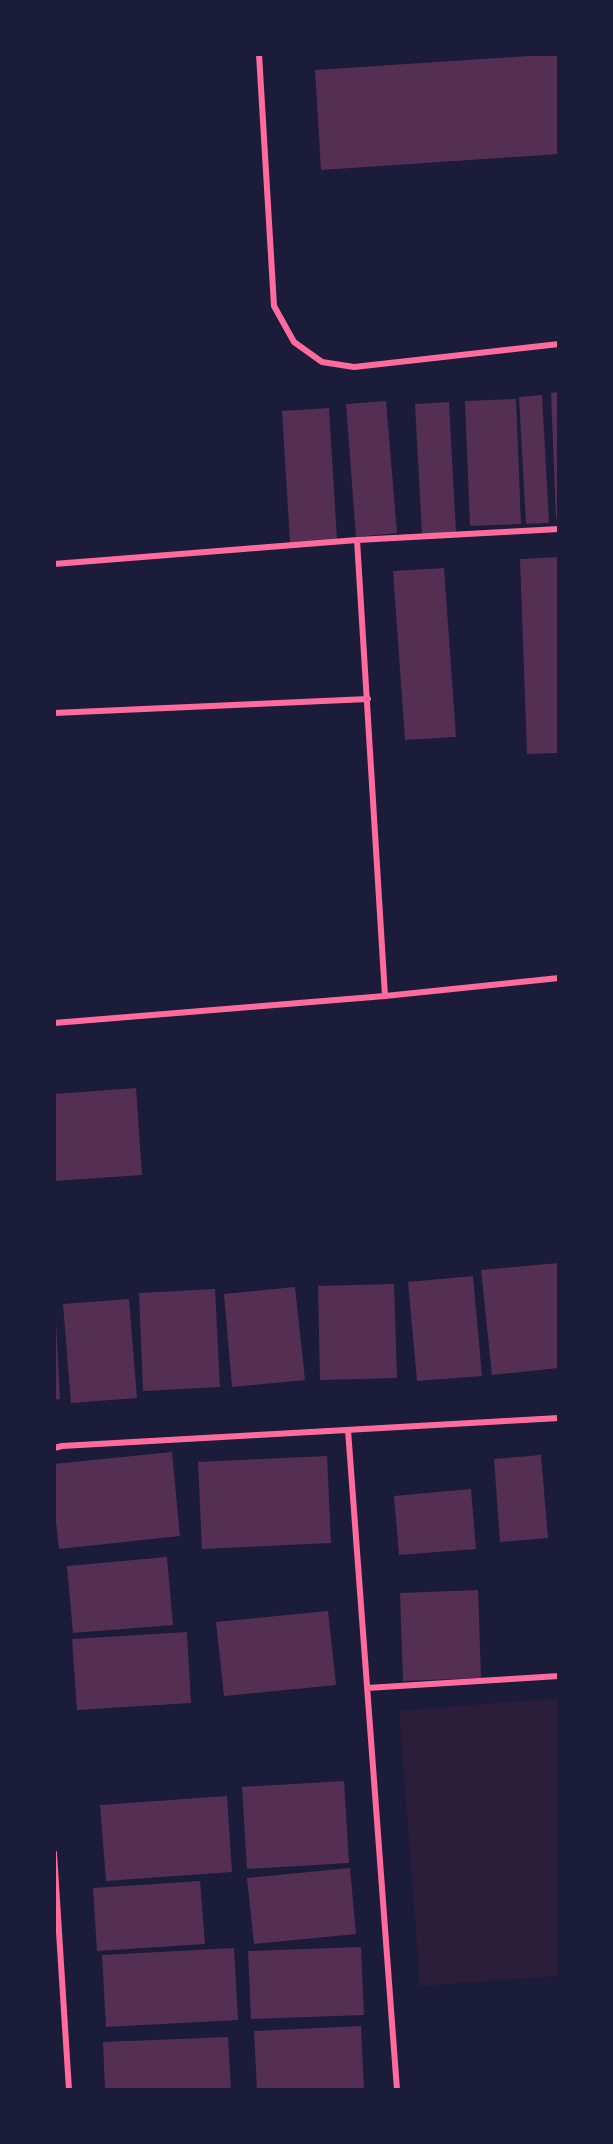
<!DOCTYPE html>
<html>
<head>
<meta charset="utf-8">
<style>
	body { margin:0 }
	#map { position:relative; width:613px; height:2144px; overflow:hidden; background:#1b1b3a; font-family:Roboto,sans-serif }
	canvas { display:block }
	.frame { position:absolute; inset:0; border:56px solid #1b1b3a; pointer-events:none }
</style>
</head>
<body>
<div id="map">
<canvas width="613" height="2144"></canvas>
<div class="frame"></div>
</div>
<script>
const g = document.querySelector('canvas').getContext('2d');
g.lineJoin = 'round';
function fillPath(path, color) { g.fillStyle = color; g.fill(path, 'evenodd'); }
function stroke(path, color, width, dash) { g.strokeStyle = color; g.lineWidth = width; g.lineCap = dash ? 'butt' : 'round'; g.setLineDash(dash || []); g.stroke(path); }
const green = new Path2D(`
	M559,1698V1976L420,1986L399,1711Z`);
const building = new Path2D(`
	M559,54V154L321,170L315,70Z
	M559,392V519H556L551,393Z
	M542,395L549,523L526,524L519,397Z
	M516,399L521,524L470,526L465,401Z
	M386,401L397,533L356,537L346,404Z
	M449,402L456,533L422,534L415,404Z
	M329,408L337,540L290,543L282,411Z
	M559,557V753L527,754L520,559Z
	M444,568L456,737L405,740L393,571Z
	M136,1088L142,1175L54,1181V1094Z
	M559,1263V1368L492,1375L481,1270Z
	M473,1276L482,1376L417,1381L408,1282Z
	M394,1284L397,1378L320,1380L318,1286Z
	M295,1287L305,1380L232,1387L224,1294Z
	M215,1289L220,1387L143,1391L139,1293Z
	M129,1299L137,1398L71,1403L63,1304Z
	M54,1321H56L60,1399L54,1400Z
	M172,1452L180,1536L59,1549L54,1505V1464Z
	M541,1455L548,1538L500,1542L494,1459Z
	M327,1456L331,1543L202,1549L198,1462Z
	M471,1489L476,1549L399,1555L394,1496Z
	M167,1557L173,1625L73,1633L67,1566Z
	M478,1590L481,1678L403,1681L400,1593Z
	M328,1611L336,1685L224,1696L216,1622Z
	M187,1632L191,1703L77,1710L72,1639Z
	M344,1781L349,1863L247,1869L242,1787Z
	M227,1796L232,1872L106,1881L100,1805Z
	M350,1868L356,1934L254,1944L247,1878Z
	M200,1881L205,1944L97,1951L93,1888Z
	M361,1947L364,2015L251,2019L248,1951Z
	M234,1948L238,2020L106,2027L102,1955Z
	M361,2026L364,2090H257L254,2031Z
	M228,2037L231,2090H105L103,2042Z`);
const minor = new Path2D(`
	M259,54L274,306L294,342L322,362L354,367L559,344
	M357,540L385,996
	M54,564L357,540L559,529
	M54,713L368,699
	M54,1023L385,996L559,978
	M348,1430L397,2090
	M54,1448L62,1446L559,1418
	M367,1688L559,1676
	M54,1853L69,2090`);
fillPath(green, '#2a1e3b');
fillPath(building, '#542f53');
stroke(minor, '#ff6b9d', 6);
</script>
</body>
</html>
